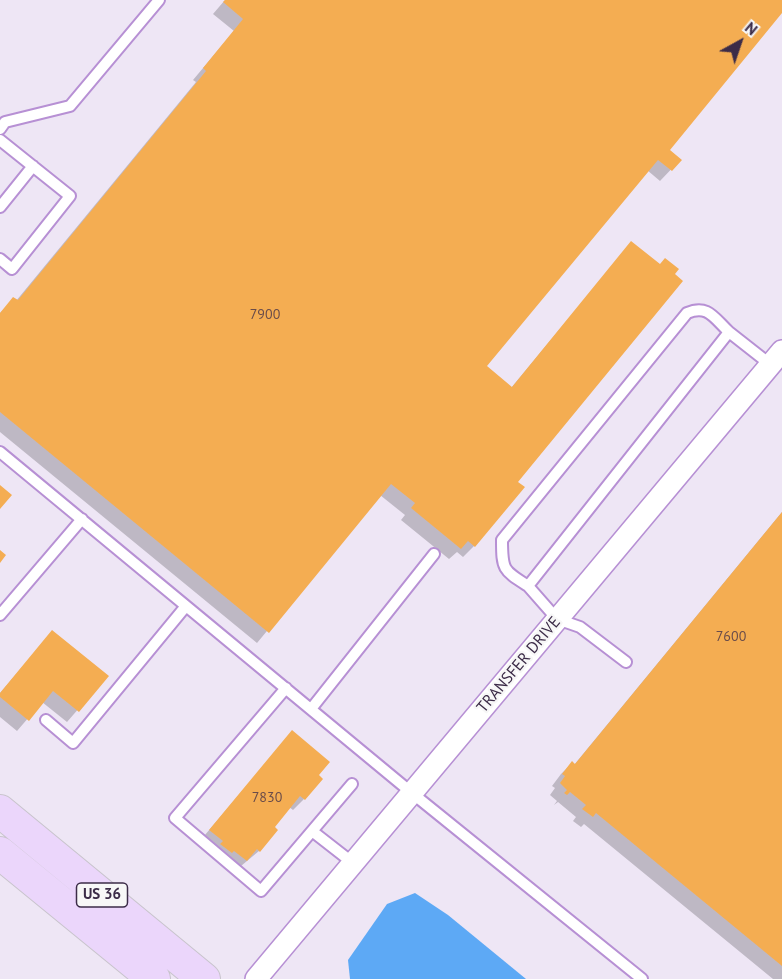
<!DOCTYPE html>
<html>
<head>
<meta charset="utf-8">
<style>
	body { margin:0 }
	#map { position:relative; width:782px; height:979px; overflow:hidden; background:#eee6f5; font-family:"PT Sans",sans-serif }
	canvas { display:block }
	.north { position:absolute; left:710px; top:12px; width:60px; height:60px; -webkit-text-stroke:4px #f7f7f7; paint-order:stroke; rotate:40deg; font-size:16px; font-weight:700; line-height:24px; text-align:center; color:#3c2c48 }
	.north::after { content:''; display:block; margin:auto; width:21px; height:27px; background:#3c2c48; clip-path:polygon(50% 0,100% 100%,50% 72%,0 100%) }
</style>
</head>
<body>
<div id="map">
<canvas width="782" height="979"></canvas>
<div class="north">N</div>
</div>
<script>
const g = document.querySelector('canvas').getContext('2d');
g.lineJoin = 'round';
function fillPath(path, color) { g.fillStyle = color; g.fill(path, 'evenodd'); }
function stroke(path, color, width, dash) { g.strokeStyle = color; g.lineWidth = width; g.lineCap = dash ? 'butt' : 'round'; g.setLineDash(dash || []); g.stroke(path); }
function drawText(font, color, halo, rows, align = 'center') {
  g.font = font + ' "PT Sans",sans-serif'; g.lineWidth = 4.5; g.setLineDash([]); g.textBaseline = 'middle'; g.strokeStyle = halo; g.fillStyle = color; for (const [text, x, y, turn = 0] of rows) {
    g.save(); g.translate(x, y); g.rotate((+turn || 0) * Math.PI / 180); g.textAlign = isNaN(turn) ? turn : align; if (halo) g.strokeText(text, 0, 0); g.fillText(text, 0, 0); g.restore();
  }
}
const water = new Path2D(`
	M415,893L448,915L526,979H350L348,960L387,904Z`);
const shadow = new Path2D(`
	M225,0H782V11L668,150L680,160L660,181L647,170L485,366L511,388L631,243L516,482L474,546L463,557L457,552L449,559L401,520L405,515L380,495L257,643L0,432V313L13,299L16,301L196,82L193,80L234,31L213,14Z
	M782,512V979H773L584,824L581,827L573,821L576,817L558,802L554,805L557,801L550,795L555,788L552,786L561,774L572,763L574,765Z
	M52,632L107,676L67,722L42,702L17,731L0,717V693Z
	M292,732L317,776L304,799L293,810L289,807L273,827L276,830L259,851L235,871L223,861L220,863L211,856L213,853L199,842Z`);
const building = new Path2D(`
	M225,0H782V13L670,150L682,160L672,171L658,160L487,366L512,387L631,241L660,264L665,258L679,269L675,274L683,281L518,482L525,487L475,547L468,541L461,549L411,508L415,503L391,484L269,633L0,412V313L13,297L18,300L206,71L203,68L243,19L223,2Z
	M0,485L12,495L0,509Z
	M782,512V966L596,813L593,817L582,809L586,805L570,792L567,795L564,793L567,790L560,783L565,776L562,774L572,761L575,764Z
	M0,550L6,555L0,563Z
	M52,630L109,676L79,712L53,691L29,721L0,697V693Z
	M292,730L330,762L319,775L323,779L305,800L300,796L275,827L278,830L260,852L257,849L247,861L234,851L232,853L220,844L223,841L209,830Z`);
const lane = new Path2D(`
	M0,129L5,122L70,106L159,0
	M0,140L70,196L12,269L0,259
	M0,207L33,166
	M0,452L412,793L642,979
	M528,586C503,570 502,570 502,540L687,313C708,304 714,318 729,332
	M0,615L82,519
	M626,662L580,627L557,619L528,586L729,332L771,365
	M286,688L175,818L261,891L352,784
	M311,709L434,554
	M46,720L73,743L186,606
	M312,831L353,863`);
const street = new Path2D(`
	M256,979L782,351`);
const primary = new Path2D(`
	M0,811L204,979
	M0,853L154,979`);
const numberNames = [
	["7900",265,315],
	["7600",731,637],
	["7830",267,798]
];
const shields = [
	[102,895,51]
];
const shieldNames = [
	["US 36",102,895]
];
const streetNames = [
	["TRANSFER DRIVE",519,665,-50]
];
fillPath(water, '#5da9f5');
fillPath(shadow, '#0003');
fillPath(building, '#f4ad52');
stroke(lane, '#b790d4', 14);
stroke(street, '#b790d4', 24);
stroke(primary, '#c8c4cc', 34);
stroke(lane, '#fff', 10);
stroke(street, '#fff', 21);
stroke(primary, '#ebd6fb', 32);
drawText('14px', '#6a4c4a', null, numberNames);
for (const [x, y, w] of shields) { const box = new Path2D(); box.roundRect(x - w / 2, y - 12, w, 24, 4.5); g.fillStyle = '#f7f7f7'; g.fill(box); stroke(box, '#3c2c48', 1.5); }
drawText('bold 15px', '#3c2c48', null, shieldNames);
drawText('16px', '#3c2c48', '#f7f7f7', streetNames);
</script>
</body>
</html>
